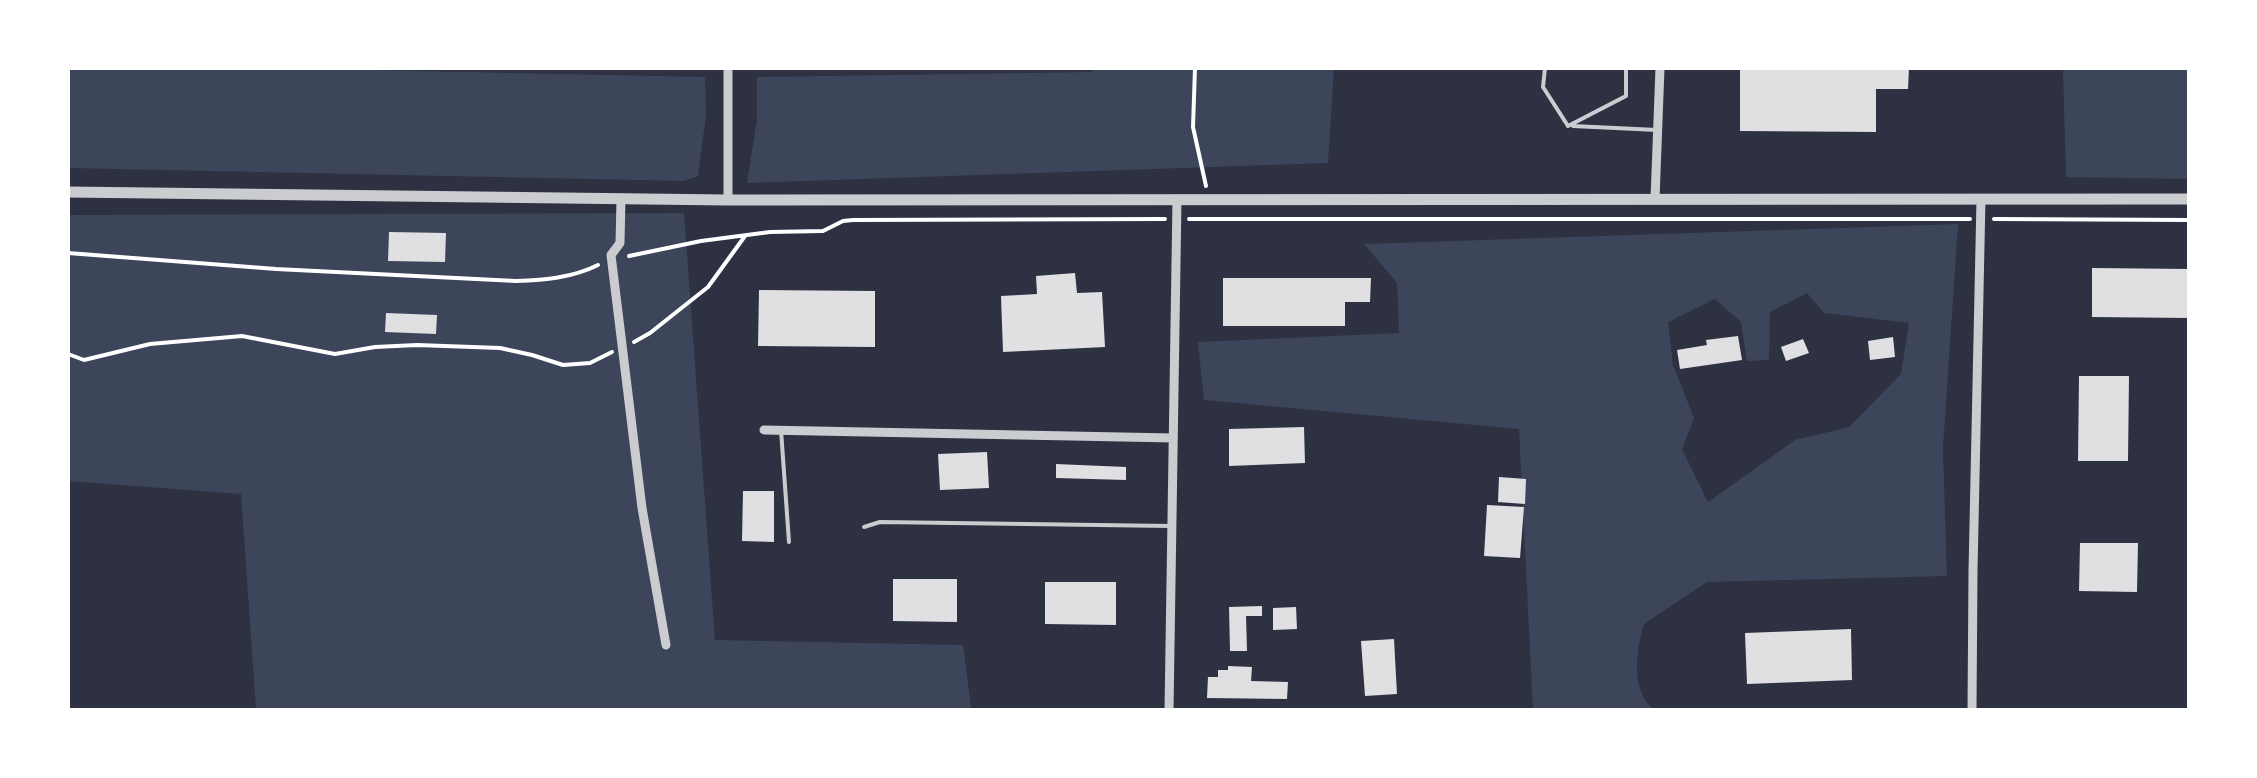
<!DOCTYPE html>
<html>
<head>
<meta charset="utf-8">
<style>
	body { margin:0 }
	#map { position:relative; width:2257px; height:778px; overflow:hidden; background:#2d3142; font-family:Lato,sans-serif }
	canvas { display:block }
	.frame { position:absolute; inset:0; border:70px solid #fff; pointer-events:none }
</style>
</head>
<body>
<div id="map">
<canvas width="2257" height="778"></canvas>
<div class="frame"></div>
</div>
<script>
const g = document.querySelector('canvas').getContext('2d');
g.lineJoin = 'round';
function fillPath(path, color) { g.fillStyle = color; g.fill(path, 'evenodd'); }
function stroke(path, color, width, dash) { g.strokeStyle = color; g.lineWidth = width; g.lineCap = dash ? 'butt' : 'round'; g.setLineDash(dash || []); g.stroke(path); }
const green = new Path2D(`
	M68,68H276L705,77L706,115L698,176L684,181L68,168Z
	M1097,68H1334L1328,163L747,183L757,119V77L1091,72Z
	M2063,68H2189V179L2066,177Z
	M684,213L715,640L963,645L971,706L970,710H256L241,494L68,481V215Z
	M1958,224L1943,448L1947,576L1707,582L1644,624C1636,652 1630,689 1654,710H1533L1519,429L1204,400L1198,342L1399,333L1397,283L1364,244ZM1807,293L1824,313L1909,323L1901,374L1849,427L1795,440L1708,502L1682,449L1694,418L1673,365L1668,322L1715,299L1741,322L1747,361L1769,360L1770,312Z`);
const building = new Path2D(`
	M1740,68H1909L1908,89H1876V132L1740,131Z
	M389,232L446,233L445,262L388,261Z
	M2092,268L2190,269V318L2092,317Z
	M1075,273L1077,293L1102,292L1105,347L1003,352L1001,296L1037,294L1036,276Z
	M1223,278H1371L1370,302H1345V326H1223Z
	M759,290L875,291V347L758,346Z
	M386,313L437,315L436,334L385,332Z
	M1738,336L1742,360L1680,369L1677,350L1707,345L1706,340Z
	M1893,337L1895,357L1870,360L1868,341Z
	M1803,339L1809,353L1786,361L1781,347Z
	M2079,376H2129L2128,461H2078Z
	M1304,427L1305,463L1229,466V429Z
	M987,452L989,488L940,490L938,454Z
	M1056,464L1126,467V480L1056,478Z
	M1499,477L1526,479L1525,504L1498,502Z
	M743,491H774V542L742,541Z
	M1487,505L1524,507L1520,558L1484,556Z
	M2080,543H2138L2137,592L2079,591Z
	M893,579H957V622L893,621Z
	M1045,582H1116V625L1045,624Z
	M1262,606V616H1246L1247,651H1230L1229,607Z
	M1296,607L1297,629L1273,630V608Z
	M1851,629L1852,680L1747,684L1745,633Z
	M1394,639L1397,694L1365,696L1361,641Z
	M1228,666L1252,667L1251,681L1288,682L1287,699L1207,698L1208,677H1218V670H1228Z`);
const path = new Path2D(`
	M1195,68L1193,127L1206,186
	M1189,219H1970
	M1994,219L2190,220
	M68,253L276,269L516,281C544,280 572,278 598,265
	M629,256L701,241L770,232L823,231L843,221L853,220L1165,219
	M634,342L650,333L708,287L745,236
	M68,354L84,360L150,344L242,336L335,354L375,347L417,345L500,348L532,355L563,365L590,363L612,352`);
const service = new Path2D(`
	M1545,68L1543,87L1568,126
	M1568,126L1626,96V68
	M1573,126L1657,130
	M781,430L789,542
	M864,527L880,522L1171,526`);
const minor = new Path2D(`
	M728,68V200
	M621,199L620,243L611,255L642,508L666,645
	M1655,199L1660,68
	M764,430L1173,438
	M1169,710L1177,199
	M1972,710L1973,571L1981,199`);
const tertiary = new Path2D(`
	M68,192L728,200L2190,199`);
fillPath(green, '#3c4559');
fillPath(building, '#e0e0e3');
stroke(path, '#fff', 4);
stroke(service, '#caccd0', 4);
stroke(minor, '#caccd0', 9);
stroke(tertiary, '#caccd0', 11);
</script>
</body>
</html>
